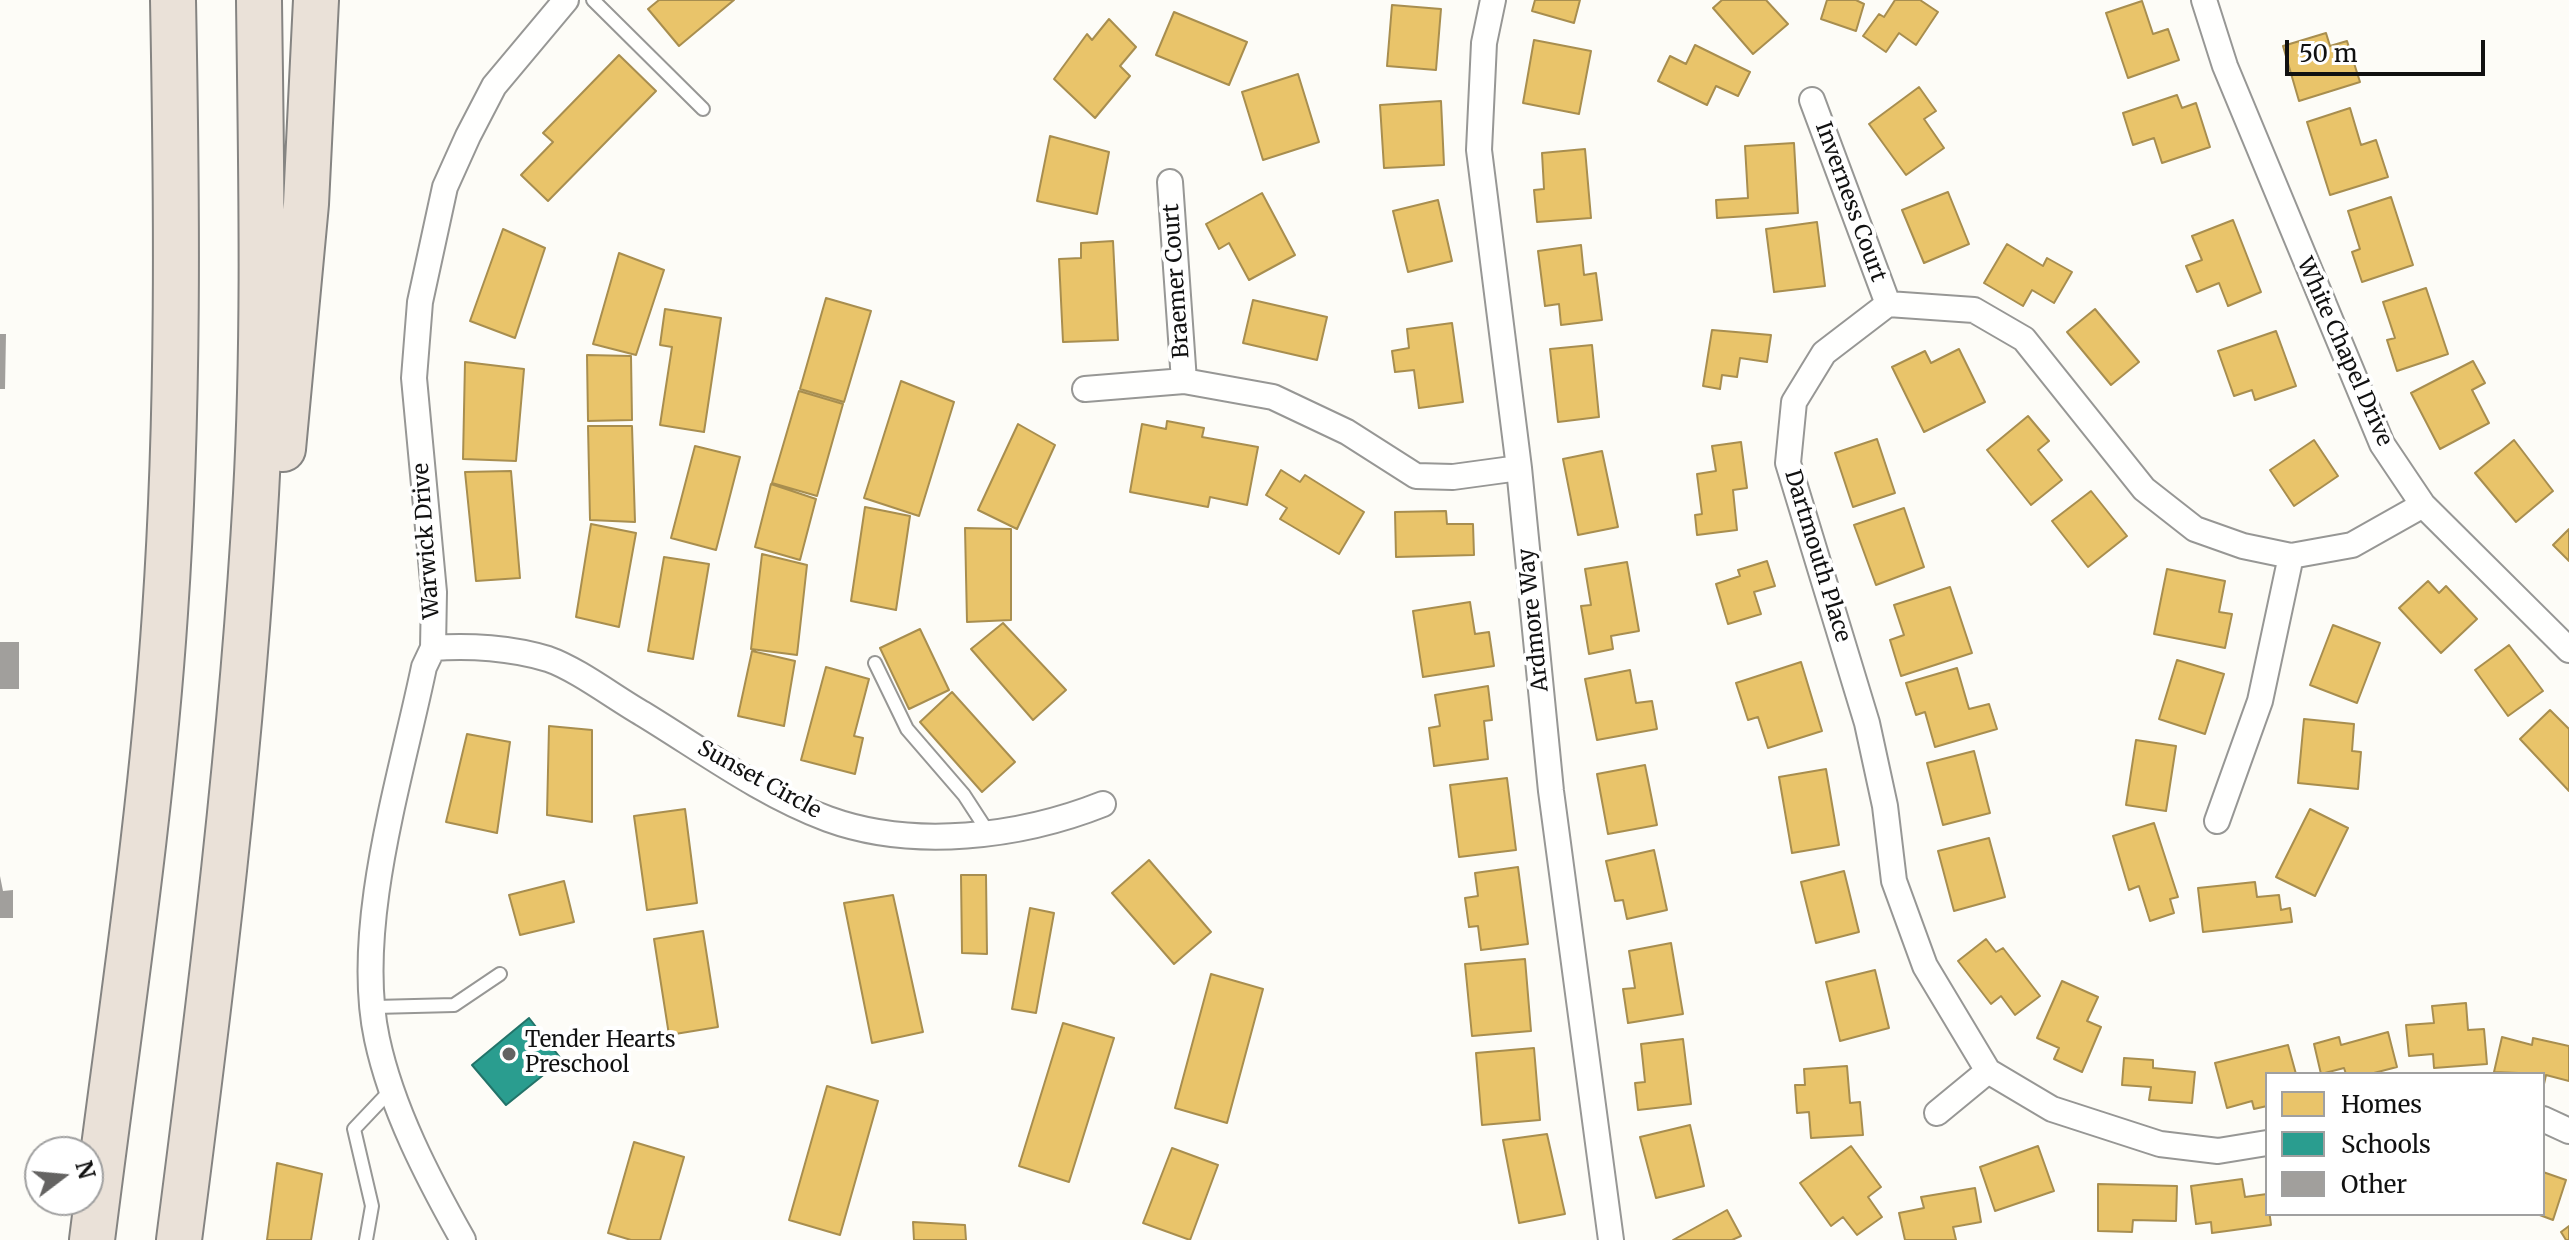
<!DOCTYPE html>
<html>
<head>
<meta charset="utf-8">
<style>
	body { margin:0 }
	#map { position:relative; width:2569px; height:1240px; overflow:hidden; background:#fdfcf7; font-family:Merriweather,serif }
	canvas { display:block }
	.legend { position:absolute; left:2265px; top:1072px; width:280px; height:144px; box-sizing:border-box; background:#fff; border:2px solid #a0a0a0; margin:0; padding:10px 14px; list-style:none; font-size:24px; color:#111 }
	.legend li { display:flex; align-items:center; gap:16px; height:40px }
	.legend b { width:40px; border:2px solid #a0a0a0 }
	.north { position:absolute; left:24px; top:1136px; width:80px; height:80px; box-sizing:border-box; background:#fff; border:2px solid #a0a0a0; border-radius:50%; rotate:74deg; font-size:22px; font-weight:700; line-height:32px; text-align:center; color:#111 }
	.north::after { content:''; display:block; margin:auto; width:28px; height:36px; background:#646362; clip-path:polygon(50% 0,100% 100%,50% 72%,0 100%) }
	.scale { position:absolute; left:2285px; top:40px; width:200px; height:36px; box-sizing:border-box; border:4px solid #111; border-top:0; padding-left:10px; font-size:24px; line-height:28px; white-space:nowrap; color:#111; -webkit-text-stroke:6px #fff; paint-order:stroke }
</style>
</head>
<body>
<div id="map">
<canvas width="2569" height="1240"></canvas>
<ul class="legend">
<li><b style="height:22px;background:#e9c46a"></b>Homes</li>
<li><b style="height:22px;background:#2a9d8f"></b>Schools</li>
<li><b style="height:22px;background:#a19f9c"></b>Other</li>
</ul>
<div class="north">N</div>
<div class="scale">50 m</div>
</div>
<script>
const g = document.querySelector('canvas').getContext('2d');
g.lineJoin = 'round';
function fillPath(path, color) { g.fillStyle = color; g.fill(path, 'evenodd'); }
function stroke(path, color, width, dash) { g.strokeStyle = color; g.lineWidth = width; g.lineCap = dash ? 'butt' : 'round'; g.setLineDash(dash || []); g.stroke(path); }
function drawText(font, color, halo, rows, align = 'center') {
  g.font = font + ' Merriweather,serif'; g.lineWidth = 8; g.setLineDash([]); g.textBaseline = 'middle'; g.strokeStyle = halo; g.fillStyle = color; for (const [text, x, y, turn = 0] of rows) {
    g.save(); g.translate(x, y); g.rotate((+turn || 0) * Math.PI / 180); g.textAlign = isNaN(turn) ? turn : align; if (halo) g.strokeText(text, 0, 0); g.fillText(text, 0, 0); g.restore();
  }
}
const homes = new Path2D(`
	M659,0H734L679,46L648,9Z
	M1535,0H1580L1574,23L1532,11Z
	M1722,0H1766L1788,24L1753,54L1713,8Z
	M1827,0H1856L1864,4L1856,31L1821,19Z
	M1895,0H1920L1938,12L1916,45L1899,33L1886,52L1863,36L1879,14L1884,17Z
	M2142,1L2153,34L2168,29L2179,60L2128,78L2106,13Z
	M1392,5L1441,9L1436,70L1387,66Z
	M1174,12L1247,42L1229,85L1156,55Z
	M1109,19L1136,47L1120,66L1130,76L1095,118L1054,79L1087,34L1092,40Z
	M2326,33L2330,46L2347,41L2360,82L2299,101L2283,46Z
	M1534,40L1591,51L1579,114L1523,103Z
	M1695,45L1750,72L1738,96L1716,86L1707,105L1658,81L1670,56L1686,64Z
	M619,55L656,91L548,201L521,175L553,142L543,133Z
	M1298,74L1319,142L1263,160L1242,92Z
	M1919,87L1936,111L1924,119L1944,148L1906,175L1869,124Z
	M2177,95L2182,108L2196,103L2210,147L2162,163L2154,138L2133,145L2123,113Z
	M1441,101L1444,165L1384,168L1380,105Z
	M2350,108L2361,145L2376,140L2388,177L2330,195L2307,122Z
	M1050,136L1109,152L1097,214L1037,201Z
	M1794,143L1798,213L1717,218L1716,200L1748,198L1745,146Z
	M1585,149L1591,218L1537,222L1534,190L1544,189L1542,153Z
	M1948,192L1969,244L1924,263L1902,210Z
	M1262,193L1295,255L1249,280L1229,243L1219,249L1206,224Z
	M2391,197L2413,265L2362,282L2352,252L2360,249L2348,211Z
	M1438,200L1452,261L1408,272L1393,211Z
	M2233,220L2261,292L2228,306L2219,283L2197,292L2186,266L2202,260L2192,236Z
	M1817,222L1825,286L1774,292L1766,229Z
	M503,229L545,248L515,338L470,321Z
	M1113,241L1118,340L1063,342L1059,259L1081,258V243Z
	M2007,244L2043,266L2047,258L2072,272L2054,303L2032,290L2023,306L1984,283Z
	M1581,245L1584,275L1596,273L1602,320L1561,325L1559,304L1545,306L1538,251Z
	M619,253L664,270L636,355L593,344Z
	M2426,288L2448,354L2397,371L2387,340L2395,338L2383,302Z
	M826,298L871,311L844,402L800,389Z
	M1253,300L1327,317L1317,360L1243,343Z
	M665,309L721,318L704,432L660,425L672,347L660,345Z
	M2095,309L2139,362L2111,385L2067,332Z
	M1452,323L1463,402L1419,408L1414,370L1395,372L1392,351L1409,348L1407,329Z
	M1712,330L1771,335L1767,362L1740,358L1737,377L1722,375L1720,389L1703,386Z
	M2276,331L2296,386L2255,400L2252,390L2234,396L2218,351Z
	M1592,345L1599,417L1558,422L1550,349Z
	M1959,349L1985,402L1924,432L1892,367L1925,351L1931,363Z
	M587,355L631,356L632,420L588,421Z
	M2473,361L2485,383L2472,390L2489,423L2440,449L2411,393Z
	M465,362L524,369L516,461L463,459Z
	M901,381L954,402L919,516L864,498Z
	M799,391L843,404L817,496L772,483Z
	M2028,416L2049,441L2038,450L2062,480L2031,505L1987,450Z
	M1167,421L1204,428L1202,437L1258,447L1247,505L1210,497L1208,507L1130,492L1142,424L1166,429Z
	M1018,424L1055,445L1017,529L978,510Z
	M588,426H632L635,522L590,520Z
	M1877,439L1895,493L1853,507L1835,453Z
	M2314,440L2338,476L2294,506L2270,470Z
	M2514,440L2553,491L2516,522L2475,473Z
	M1741,442L1747,488L1733,490L1737,530L1697,535L1695,515L1702,514L1697,474L1716,471L1712,446Z
	M695,446L740,457L716,550L671,538Z
	M1602,451L1618,527L1578,535L1563,459Z
	M1281,470L1300,482L1305,475L1364,512L1339,554L1280,519L1287,508L1266,495Z
	M511,471L520,578L476,581L465,472Z
	M771,484L816,499L800,560L755,547Z
	M2091,491L2127,536L2088,567L2052,521Z
	M865,507L910,516L896,610L851,601Z
	M1904,508L1924,567L1876,585L1854,525Z
	M1446,511L1447,524H1473L1474,555L1396,557L1395,512Z
	M591,524L636,533L619,627L576,617Z
	M965,528L1011,529V620L967,622Z
	M2569,529V561L2553,545Z
	M762,554L807,565L797,655L751,649Z
	M664,557L709,564L693,659L648,651Z
	M1767,561L1775,586L1754,592L1761,614L1728,624L1716,584L1740,576L1738,570Z
	M1627,562L1639,631L1611,636L1613,649L1589,654L1581,606L1591,605L1585,569Z
	M2167,569L2225,581L2219,612L2232,614L2225,648L2154,634Z
	M2428,581L2439,593L2446,586L2477,619L2441,653L2399,608Z
	M1950,587L1972,653L1901,676L1890,640L1904,635L1894,605Z
	M1470,602L1475,634L1489,632L1494,666L1423,677L1413,611Z
	M1003,623L1066,690L1033,720L971,649Z
	M2333,625L2380,643L2357,703L2310,685Z
	M920,629L949,690L909,709L880,648Z
	M2509,645L2543,691L2508,716L2475,670Z
	M752,651L795,661L784,726L738,716Z
	M2177,660L2224,674L2205,734L2159,719Z
	M1801,662L1822,731L1768,748L1758,717L1748,720L1736,683Z
	M826,667L869,679L854,736L863,738L855,774L801,760Z
	M1957,668L1969,709L1989,704L1997,729L1935,747L1925,712L1916,715L1906,683Z
	M1630,670L1636,703L1652,701L1657,729L1597,740L1585,679Z
	M1488,686L1492,720L1484,721L1488,759L1434,766L1429,728L1440,726L1435,695Z
	M952,692L1015,762L982,792L920,722Z
	M2550,710L2569,729V791L2520,739Z
	M2304,719L2354,724L2352,751L2361,752L2358,789L2298,783Z
	M549,726L592,730V822L547,815Z
	M467,734L510,742L497,833L446,822Z
	M2136,740L2176,746L2166,811L2126,805Z
	M1974,751L1990,813L1943,825L1927,763Z
	M1645,765L1657,825L1608,834L1597,774Z
	M1826,769L1839,845L1792,853L1779,777Z
	M1507,778L1516,850L1459,857L1450,785Z
	M685,809L697,903L647,910L634,816Z
	M2310,809L2348,828L2315,896L2276,877Z
	M2154,823L2178,897L2170,899L2174,913L2150,921L2139,886L2129,890L2113,836Z
	M1989,838L2005,897L1954,911L1938,851Z
	M1654,850L1667,910L1627,919L1623,900L1615,901L1606,861Z
	M1149,860L1211,932L1174,964L1112,893Z
	M1518,867L1528,944L1481,950L1478,926L1469,927L1465,898L1478,896L1475,873Z
	M1844,871L1859,932L1816,943L1801,882Z
	M961,875H986L987,954L962,953Z
	M564,881L574,922L520,935L509,895Z
	M2255,882L2257,897L2279,895L2281,910L2290,908L2292,922L2203,932L2198,888Z
	M893,895L923,1032L872,1043L844,903Z
	M1030,908L1054,913L1036,1013L1012,1009Z
	M703,931L718,1027L669,1035L654,939Z
	M1986,939L1996,952L2003,948L2040,996L2015,1015L2001,996L1991,1004L1958,961Z
	M1671,943L1683,1014L1628,1023L1623,989L1635,988L1629,951Z
	M1525,959L1531,1031L1472,1036L1465,964Z
	M1875,970L1889,1028L1840,1041L1826,982Z
	M1211,974L1263,989L1227,1123L1175,1108Z
	M2062,981L2098,997L2087,1021L2101,1027L2082,1072L2054,1059L2059,1048L2037,1038Z
	M2466,1003L2468,1030L2484,1029L2487,1064L2434,1068L2433,1054L2409,1056L2406,1025L2434,1023L2432,1006Z
	M1063,1023L1114,1038L1069,1182L1019,1166Z
	M2388,1032L2397,1067L2370,1074H2346L2344,1068L2321,1074L2314,1044L2339,1037L2341,1045Z
	M2502,1037L2532,1045L2533,1038L2569,1046V1081L2546,1075L2544,1084L2543,1074L2494,1072Z
	M1683,1039L1691,1104L1638,1110L1635,1083L1645,1082L1641,1044Z
	M2288,1045L2296,1074H2267V1106L2254,1109L2252,1101L2227,1108L2215,1063Z
	M1534,1048L1540,1120L1482,1125L1476,1053Z
	M2124,1058L2153,1060V1068L2195,1072L2192,1103L2149,1100L2151,1087L2122,1085Z
	M1847,1066L1850,1103L1860,1102L1863,1135L1811,1138L1809,1112L1797,1113L1795,1085H1805L1804,1069Z
	M827,1086L878,1101L840,1235L789,1220Z
	M1690,1125L1704,1186L1656,1198L1640,1137Z
	M1547,1134L1565,1214L1519,1223L1503,1140Z
	M634,1142L684,1157L660,1240H631L608,1233Z
	M1851,1146L1881,1187L1868,1197L1882,1217L1857,1235L1843,1217L1831,1226L1800,1183Z
	M2038,1146L2054,1191L1995,1211L1980,1167Z
	M1172,1148L1218,1165L1190,1240L1143,1223Z
	M277,1163L322,1174L311,1240H267Z
	M2543,1172L2566,1180L2553,1220L2537,1214H2543Z
	M2242,1179L2245,1197L2267,1194L2271,1225L2212,1233L2211,1222L2196,1224L2191,1186Z
	M2098,1184L2177,1186L2176,1221L2133,1220L2132,1232L2098,1231Z
	M1975,1188L1981,1222L1953,1227L1956,1240H1905L1899,1213L1924,1208L1921,1197Z
	M1727,1210L1741,1236L1732,1240H1673Z
	M913,1222L965,1225L966,1240H914Z
	M2569,1226V1240H2566L2561,1232Z`);
const schools = new Path2D(`
	M529,1018L562,1060L506,1105L472,1065Z`);
const building = new Path2D(`
	M0,334H6L5,389H0Z
	M0,642H19V689H0Z
	M0,876L3,891L13,890V918H0Z`);
const lane = new Path2D(`
	M593,0L703,109
	M875,663L907,729L964,795L988,832
	M375,1007L454,1005L500,974
	M366,1240L372,1206L354,1129L390,1091`);
const street = new Path2D(`
	M1493,0L1484,43L1479,150L1519,468L1551,791L1611,1240
	M2204,0L2225,66L2382,444L2423,505L2569,650
	M1812,100L1888,304
	M1170,182L1184,381
	M1085,389L1184,381L1273,397L1347,432L1416,476L1453,477L1519,468
	M433,648C469,645 512,648 548,659C577,669 615,698 643,714C702,750 763,795 828,819C913,850 1020,837 1103,804
	M2217,821L2260,701L2291,556
	M1937,1113L1988,1071
	M2543,1119L2569,1131
	M2267,1143L2218,1151L2160,1144L2052,1109L1988,1071L1925,966L1894,881L1885,806L1867,723L1788,463L1794,402L1824,353L1888,304L1974,310L2024,339L2144,489L2195,529L2243,546L2291,556L2352,545L2423,505
	M463,1240C428,1178 392,1109 377,1039C353,927 401,778 424,667L433,648L434,592L414,378L420,302L445,187L468,136L494,86L566,0`);
const highway = new Path2D(`
	M283,449L306,204L316,0
	M92,1240C118,1031 151,823 165,613C179,409 177,204 173,0
	M179,1240C211,992 242,744 256,494C265,330 261,164 259,0`);
const markers = [
	[509,1054,8,"#646362"]
];
const streetNames = [
	["Inverness Court",1850,202,70],
	["Braemer Court",1177,281,-94],
	["White Chapel Drive",2344,352,66],
	["Warwick Drive",427,541,-94],
	["Dartmouth Place",1817,556,73],
	["Ardmore Way",1534,620,-96],
	["Sunset Circle",759,780,29]
];
const poiNames = [
	["Tender Hearts",525,1041],
	["Preschool",525,1066]
];
fillPath(homes, '#e9c46a');
stroke(homes, '#a88e4f', 2);
fillPath(schools, '#2a9d8f');
stroke(schools, '#227369', 2);
fillPath(building, '#a19f9c');
stroke(lane, '#979795', 16);
stroke(street, '#979795', 28);
stroke(highway, '#858482', 48);
stroke(lane, '#fffffe', 12);
stroke(street, '#fffffe', 24);
stroke(highway, '#eae1d8', 44);
for (const [x, y, r, color] of markers) { const dot = new Path2D(); dot.arc(x, y, r, 0, 2 * Math.PI); g.fillStyle = color; g.fill(dot); stroke(dot, '#fff', 3); }
drawText('22px', '#111', '#fff', streetNames);
drawText('22px', '#111', '#fff', poiNames, 'left');
</script>
</body>
</html>
